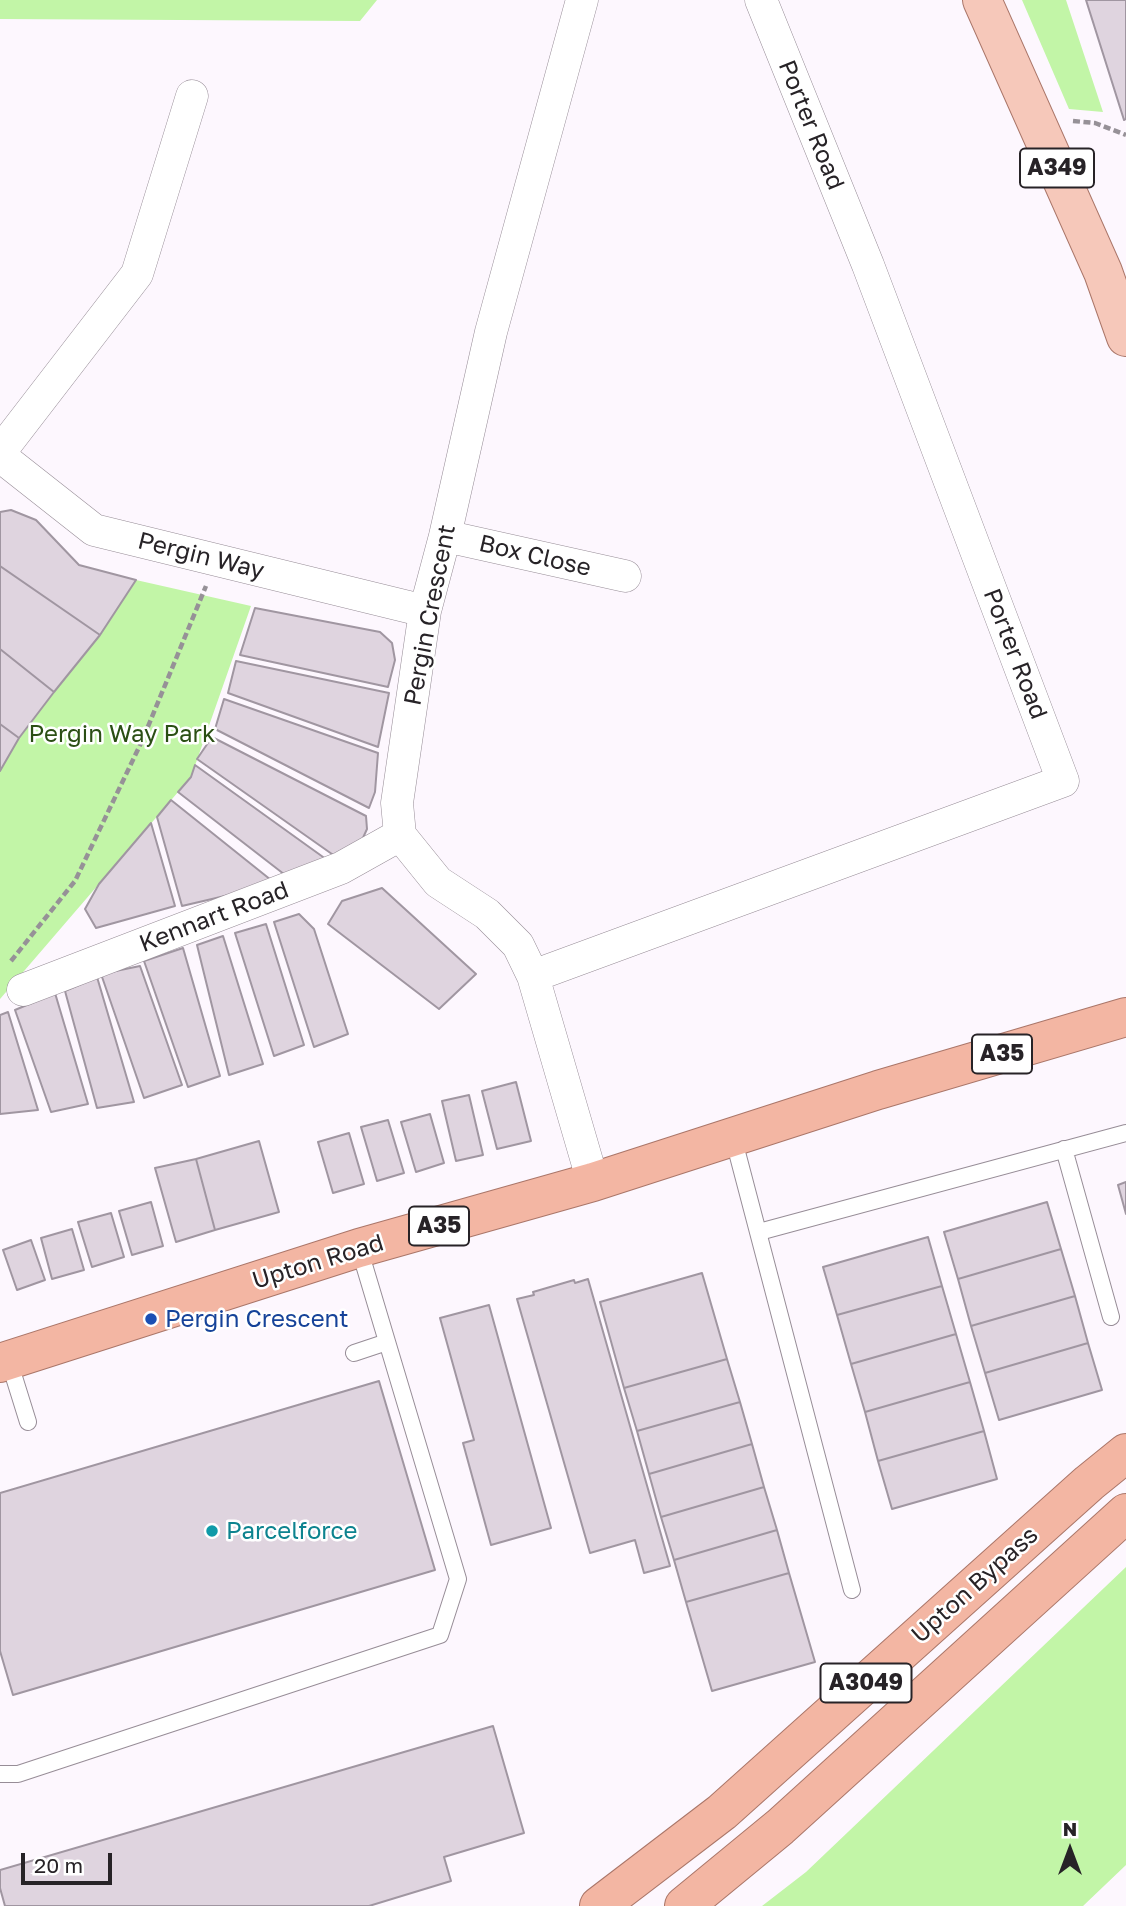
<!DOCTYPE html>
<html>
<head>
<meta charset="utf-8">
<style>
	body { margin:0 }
	#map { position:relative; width:1126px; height:1906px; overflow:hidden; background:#fdf7fe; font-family:"Golos Text",sans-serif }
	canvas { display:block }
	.north { position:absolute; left:1035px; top:1815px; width:70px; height:70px; -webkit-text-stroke:5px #fff; paint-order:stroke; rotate:0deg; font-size:19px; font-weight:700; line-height:28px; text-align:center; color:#272327 }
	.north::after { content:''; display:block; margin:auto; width:24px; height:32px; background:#272327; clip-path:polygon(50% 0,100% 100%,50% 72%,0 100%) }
	.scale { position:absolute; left:21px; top:1853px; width:91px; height:32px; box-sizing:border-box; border:4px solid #272327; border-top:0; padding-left:9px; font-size:21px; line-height:24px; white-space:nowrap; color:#272327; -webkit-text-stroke:5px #fff; paint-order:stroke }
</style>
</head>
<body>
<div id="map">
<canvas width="1126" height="1906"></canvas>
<div class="north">N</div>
<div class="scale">20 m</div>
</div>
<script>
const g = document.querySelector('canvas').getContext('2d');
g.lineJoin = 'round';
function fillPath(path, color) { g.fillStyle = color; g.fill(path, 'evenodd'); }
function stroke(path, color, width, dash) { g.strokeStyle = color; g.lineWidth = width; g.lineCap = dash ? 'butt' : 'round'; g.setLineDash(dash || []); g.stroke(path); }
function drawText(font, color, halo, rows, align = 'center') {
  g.font = font + ' "Golos Text",sans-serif'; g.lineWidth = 5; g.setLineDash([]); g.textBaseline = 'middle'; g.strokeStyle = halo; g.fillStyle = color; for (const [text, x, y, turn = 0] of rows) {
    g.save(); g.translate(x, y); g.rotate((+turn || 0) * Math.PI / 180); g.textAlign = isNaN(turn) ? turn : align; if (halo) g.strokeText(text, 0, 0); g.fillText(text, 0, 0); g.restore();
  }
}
const green = new Path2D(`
	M0,0H377L360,21L0,19Z
	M1022,0H1066L1103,112L1069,109Z
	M136,580L251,606L191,777L0,999V763Z
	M1126,1567V1865L1083,1906H762L806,1872Z`);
const building = new Path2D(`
	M1086,0H1126V119L1124,120Z
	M11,510L36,520L79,565L136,580L100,635L0,566V512Z
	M0,566L100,635L54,692L0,649Z
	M255,608L380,632L392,643L395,660L388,687L240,655Z
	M0,649L54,692L19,738L0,724Z
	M236,661L389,693L378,747L228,693Z
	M224,699L378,753L375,792L369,808L215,729Z
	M0,724L19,738L0,771Z
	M212,737L366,816L367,829L362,840L339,859L197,759Z
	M195,765L330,862L289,878L178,792L191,777Z
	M171,800L276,884L182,906L157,817Z
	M151,823L175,906L96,928L85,909L99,884Z
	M382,888L476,974L439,1009L328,924L342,901Z
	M299,914L314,929L348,1034L314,1047L274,922Z
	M266,924L304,1045L274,1056L235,933Z
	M223,936L263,1064L229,1075L197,945Z
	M183,948L220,1076L188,1087L144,961Z
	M140,966L182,1085L144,1098L101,974Z
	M97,977L134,1102L97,1108L65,991Z
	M55,993L88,1104L51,1112L15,1010Z
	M8,1012L38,1110L0,1114V1015Z
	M516,1082L531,1141L497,1149L482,1091Z
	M469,1095L483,1155L456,1161L442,1101Z
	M430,1114L444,1163L416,1172L401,1122Z
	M388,1120L404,1173L377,1181L361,1127Z
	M349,1133L364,1184L333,1193L318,1142Z
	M259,1141L279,1212L215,1230L196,1159Z
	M196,1159L215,1230L176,1242L155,1168Z
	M1126,1182V1214L1118,1185Z
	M151,1202L163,1246L132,1255L119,1211Z
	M1047,1202L1061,1249L958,1279L944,1232Z
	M111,1213L124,1257L92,1267L78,1222Z
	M72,1229L84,1270L52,1279L41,1238Z
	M928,1237L942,1286L837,1315L823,1267Z
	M31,1240L45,1280L17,1290L3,1250Z
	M1061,1249L1075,1296L971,1326L958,1279Z
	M702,1273L727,1359L624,1388L600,1302Z
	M588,1279L670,1566L644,1573L635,1540L590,1553L517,1299L534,1295L533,1292L574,1280L575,1283Z
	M942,1286L956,1334L851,1364L837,1315Z
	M1075,1296L1088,1343L985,1373L971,1326Z
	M489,1305L551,1528L491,1545L463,1443L474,1440L440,1318Z
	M956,1334L970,1382L865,1412L851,1364Z
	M1088,1343L1102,1390L999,1420L985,1373Z
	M727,1359L740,1402L637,1431L624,1388Z
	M379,1381L435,1570L13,1695L0,1651V1493Z
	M970,1382L984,1431L878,1461L865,1412Z
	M740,1402L752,1444L649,1474L637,1431Z
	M984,1431L997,1479L892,1509L878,1461Z
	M752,1444L764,1487L661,1517L649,1474Z
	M764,1487L777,1530L674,1560L661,1517Z
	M777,1530L789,1573L686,1602L674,1560Z
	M789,1573L815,1662L712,1691L686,1602Z
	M493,1726L524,1833L444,1857L451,1881L369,1906H5L0,1888V1870Z`);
const path = new Path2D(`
	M1073,121L1095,123L1126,135
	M11,961L75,881L142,741L206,586`);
const service = new Path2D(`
	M733,1137L852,1590
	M1064,1149L1111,1317
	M759,1232L1126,1133
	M354,1353L387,1342
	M9,1361L28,1422
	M0,1774H18L440,1635L458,1579L359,1248`);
const minor = new Path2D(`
	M582,0L491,332L445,536L425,611L397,803L400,835L438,882L487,914L518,945L533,976L593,1182
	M0,452L137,274L192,96
	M0,456L94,530L425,611
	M445,536L625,576
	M533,976L1063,781L868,265L761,0
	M23,990L341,868L400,835`);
const primary = new Path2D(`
	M982,0L1103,272L1126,337`);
const trunk = new Path2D(`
	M0,1363L359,1248L593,1182L878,1090L1126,1017
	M599,1906L722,1812L1089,1483L1126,1453
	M684,1906L780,1827L1126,1513`);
const markers = [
	[151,1319,7,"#1a4fb4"],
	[212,1531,7,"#0f9aa8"]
];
const shields = [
	[1057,168,74],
	[1002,1054,60],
	[439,1226,60],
	[866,1683,91]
];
const shieldNames = [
	["A349",1057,168],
	["A35",1002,1054],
	["A35",439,1226],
	["A3049",866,1683]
];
const streetNames = [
	["Porter Road",811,125,68],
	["Pergin Way",201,556,14],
	["Box Close",535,556,13],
	["Pergin Crescent",430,615,-79],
	["Porter Road",1015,654,69],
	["Kennart Road",214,917,-21],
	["Upton Road",318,1262,-17],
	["Upton Bypass",975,1585,-42]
];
const parkNames = [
	["Pergin Way Park",122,734]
];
const transitNames = [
	["Pergin Crescent",165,1319]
];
const cultureNames = [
	["Parcelforce",226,1531]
];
fillPath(green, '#c2f5a7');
fillPath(building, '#dfd4df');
stroke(building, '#a096a1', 2);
stroke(service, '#978d97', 18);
stroke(minor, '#978d97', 33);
stroke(primary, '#aa7669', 40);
stroke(trunk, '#aa7669', 40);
stroke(path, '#969197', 4.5, [7, 3.5]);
stroke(service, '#fff', 16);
stroke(minor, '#fff', 32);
stroke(primary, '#f6c8ba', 38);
stroke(trunk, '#f3b6a3', 38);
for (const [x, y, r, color] of markers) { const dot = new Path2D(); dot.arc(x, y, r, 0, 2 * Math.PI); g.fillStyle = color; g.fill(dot); stroke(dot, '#fff', 2.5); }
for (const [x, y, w] of shields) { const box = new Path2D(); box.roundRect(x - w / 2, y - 19.5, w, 39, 5); g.fillStyle = '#fff'; g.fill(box); stroke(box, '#272327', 2); }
drawText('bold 23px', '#272327', null, shieldNames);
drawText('24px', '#272327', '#fff', streetNames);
drawText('24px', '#2b4f14', '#fff', parkNames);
drawText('24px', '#164399', '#fff', transitNames, 'left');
drawText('24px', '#0d838f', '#fff', cultureNames, 'left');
</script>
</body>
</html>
